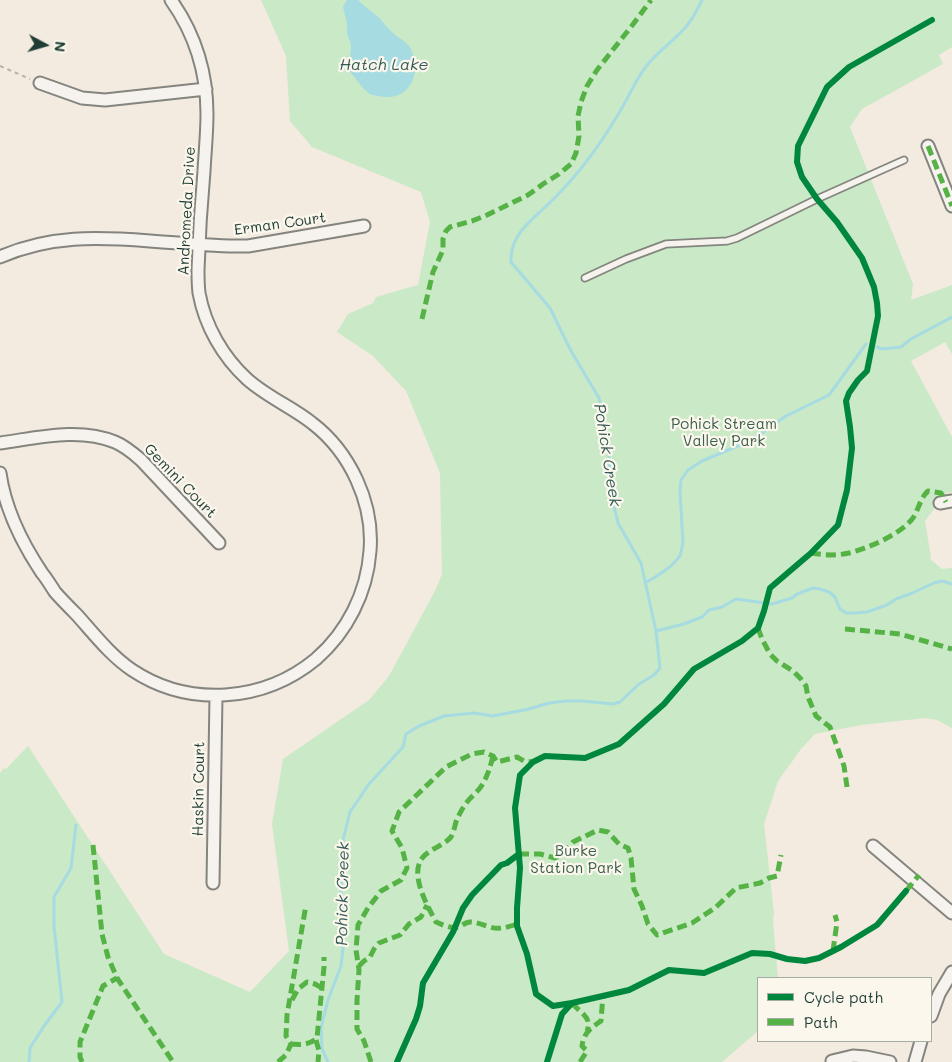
<!DOCTYPE html>
<html>
<head>
<meta charset="utf-8">
<style>
	body { margin:0 }
	#map { position:relative; width:952px; height:1062px; overflow:hidden; background:#f3eae0; font-family:Mali,sans-serif }
	canvas { display:block }
	.legend { position:absolute; left:757px; top:977px; width:175px; height:65px; box-sizing:border-box; background:#fbf7ec; border:1px solid #a3ada2; margin:0; padding:6px 9px; list-style:none; font-size:15px; color:#1f3d34 }
	.legend li { display:flex; align-items:center; gap:10px; height:25px }
	.legend b { width:25px; border:1px solid #a3ada2 }
	.north { position:absolute; left:20px; top:20px; width:50px; height:50px; -webkit-text-stroke:4px #fbf7ec; paint-order:stroke; rotate:96deg; font-size:14px; font-weight:700; line-height:20px; text-align:center; color:#1f3d34 }
	.north::after { content:''; display:block; margin:auto; width:18px; height:22px; background:#1f3d34; clip-path:polygon(50% 0,100% 100%,50% 72%,0 100%) }
</style>
</head>
<body>
<div id="map">
<canvas width="952" height="1062"></canvas>
<ul class="legend">
<li><b style="height:6px;background:#00873e"></b>Cycle path</li>
<li><b style="height:6px;background:#55b346"></b>Path</li>
</ul>
<div class="north">N</div>
</div>
<script>
const g = document.querySelector('canvas').getContext('2d');
g.lineJoin = 'round';
function fillPath(path, color) { g.fillStyle = color; g.fill(path, 'evenodd'); }
function stroke(path, color, width, dash) { g.strokeStyle = color; g.lineWidth = width; g.lineCap = dash ? 'butt' : 'round'; g.setLineDash(dash || []); g.stroke(path); }
function drawText(font, color, halo, rows, align = 'center') {
  g.font = font + ' Mali,sans-serif'; g.lineWidth = 4.5; g.setLineDash([]); g.textBaseline = 'middle'; g.strokeStyle = halo; g.fillStyle = color; for (const [text, x, y, turn = 0] of rows) {
    g.save(); g.translate(x, y); g.rotate((+turn || 0) * Math.PI / 180); g.textAlign = isNaN(turn) ? turn : align; if (halo) g.strokeText(text, 0, 0); g.fillText(text, 0, 0); g.restore();
  }
}
const green = new Path2D(`
	M261,0H952V47L939,55L943,64L862,109L850,127L913,284L911,300L952,285V354L945,342L911,361L952,437V492L946,493L925,521L931,558L930,559L942,569L952,568V728L937,720L926,718L861,725L815,734L801,749L778,781L764,824L774,913L773,921L778,978H758V1031L722,1062H0V773L4,768L6,769L28,746L164,954L250,992L289,951L272,824L283,759L369,700L389,676L435,591L442,574L440,473L406,391L373,356L337,332L348,314L373,303L376,297L418,285L430,222L421,192L312,147L290,121L286,56Z`);
const water = new Path2D(`
	M347,0H358C364,6 370,10 376,15C382,20 386,27 392,32C400,40 409,41 413,54C420,74 410,99 385,97C381,96 374,96 370,94C363,90 355,77 349,71L351,45L347,33V23L343,7Z`);
const stream = new Path2D(`
	M877,347L882,349L901,347L911,339L952,317
	M645,583L657,576L671,566L680,556L683,543L680,492L681,480L688,470L702,461L740,445L762,433L786,416L829,395L866,344
	M656,631L684,624L702,617L709,610L722,607L736,599L772,604L792,598L797,594L813,588L820,589L829,592L835,597L840,609L846,613H855L867,612L887,605L896,599L910,594L934,583L942,581L952,584
	M29,1062L30,1048L44,1026L62,1002L54,926V897L71,868L76,825
	M328,1062L322,1049L321,1028L328,1000L341,966L345,930L341,891L343,840L350,812L369,784L403,747L406,734L419,726L444,716L474,713L493,716L529,709L549,703L566,701H582L613,704L620,702L639,684L654,675L660,668L656,631L641,563L618,523L612,498L610,468L606,432L599,398L571,351L550,308L511,262C510,237 527,224 543,209C573,182 599,147 619,113C629,97 636,78 648,64C659,51 672,42 684,29C692,21 697,10 702,0`);
const path = new Path2D(`
	M0,66L30,79`);
const service = new Path2D(`
	M585,278L626,259L666,244L727,241L737,238L817,199L904,160`);
const minor = new Path2D(`
	M40,83L82,98L105,100L206,89
	M928,146L952,206
	M0,257C50,235 97,237 150,241C176,243 203,245 230,246H248L364,226
	M0,443C37,438 79,427 115,442C125,446 133,453 141,460L219,543
	M0,473C5,509 22,543 42,573C47,579 51,586 55,592C62,600 70,608 77,615C94,634 111,656 132,670C189,708 264,702 316,659C347,632 367,593 370,551C374,503 350,452 312,423C292,407 267,397 247,379C223,357 205,326 199,293C198,285 198,277 198,270C199,237 201,204 204,171C205,152 207,133 207,114C207,73 195,34 171,0
	M940,503L952,501
	M873,846L952,913
	M213,883L216,696
	M931,1016L939,994L952,972
	M832,1061L853,1056L866,1057L890,1062
	M915,1062L921,1041`);
const quiet = new Path2D(`
	M928,146L952,206
	M422,319L433,272L443,250V239L446,231L450,227L472,221L487,215L528,195L543,184L559,174L571,164L576,153L579,136L578,116L581,102L587,86L597,70L634,23L651,0
	M811,553C823,555 836,556 849,553C869,548 901,534 913,518C919,509 920,498 928,491L941,493L946,502
	M758,628L762,639L770,654L777,661L793,671L801,679L806,686L808,697L816,716L830,727L844,766L847,787
	M845,629L900,634L952,649
	M493,756C490,768 487,778 480,788C476,793 471,797 467,802C463,807 460,813 457,819C455,824 454,832 451,837C444,845 433,848 425,855C407,871 427,905 436,922C443,925 451,929 459,927C463,925 466,922 470,922C477,922 483,925 490,927C500,930 508,927 517,924
	M93,845L102,934L108,957L117,978L173,1062
	M519,854H540L555,858L564,853L573,842L598,830L608,832L619,844L628,848L631,858L634,889L642,906L648,924L657,935L692,923L715,908L736,888L760,883L769,878L777,876L781,855
	M906,891L919,875
	M833,951L837,922L835,915
	M359,966L364,961L370,957L374,949L379,943L392,938L400,935L409,924L421,917L427,905
	M292,1000L298,989L307,982L315,984L322,988
	M572,1003C579,1012 593,1017 587,1031
	M316,1040L319,1051L318,1062
	M291,1044C300,1045 310,1045 317,1038L324,967V957
	M82,1062L80,1057V1042L103,986L117,978
	M278,1062L286,1055L291,1044L286,1036L287,1015L306,905
	M371,1062L364,1041L357,1029V1000L359,970L356,950L358,925L368,908L381,891L401,880L407,868L402,848L392,831L399,812L446,767L472,754L484,752L493,756L497,762L517,757L524,761L533,762
	M580,1062L587,1051L582,1046C584,1032 591,1028 601,1021L603,995`);
const cycleway = new Path2D(`
	M572,1003L553,1006L536,994L527,954L517,926V908L520,868L515,808L520,775L533,762L545,756L585,758L619,744L664,704L694,669L742,641L758,628L764,611L770,588L811,553L838,525L847,490L852,448L850,427L846,401L849,393L858,380L867,371L878,316L877,303L874,287L862,258L837,222L817,199L802,177L797,162L798,146L827,87L849,67L932,20
	M397,1062L416,1019L420,1006L423,983L453,932L463,908L472,895L501,865L507,863L519,854
	M547,1062L562,1014L572,1003L629,990L669,970L704,973L752,953L770,954L787,959L805,961L819,958L841,947L877,925L906,891`);
const streetNames = [
	["Andromeda Drive",187,211,-87],
	["Erman Court",280,224,-8],
	["Gemini Court",180,481,46],
	["Haskin Court",199,789,-89]
];
const parkNames = [
	["Pohick Stream",724,424],
	["Valley Park",724,441],
	["Burke",576,851],
	["Station Park",576,868]
];
const waterNames = [
	["Hatch Lake",384,65],
	["Pohick Creek",607,455,81],
	["Pohick Creek",343,894,-89]
];
fillPath(green, '#cae9c6');
fillPath(water, '#a6dbe1');
stroke(stream, '#a6dbe1', 3);
stroke(service, '#84857f', 9);
stroke(minor, '#84857f', 15);
stroke(path, '#b2b3af', 2, [4, 4]);
stroke(service, '#f6f3ee', 5.5);
stroke(minor, '#f6f3ee', 11);
stroke(quiet, '#55b346', 5, [10, 5]);
stroke(cycleway, '#00873e', 6);
drawText('15px', '#1f3d34', '#fbf7ec', streetNames);
drawText('15px', '#3a5f4d', '#fbf7ec', parkNames);
drawText('italic 16px', '#335b57', '#fbf7ec', waterNames);
</script>
</body>
</html>
